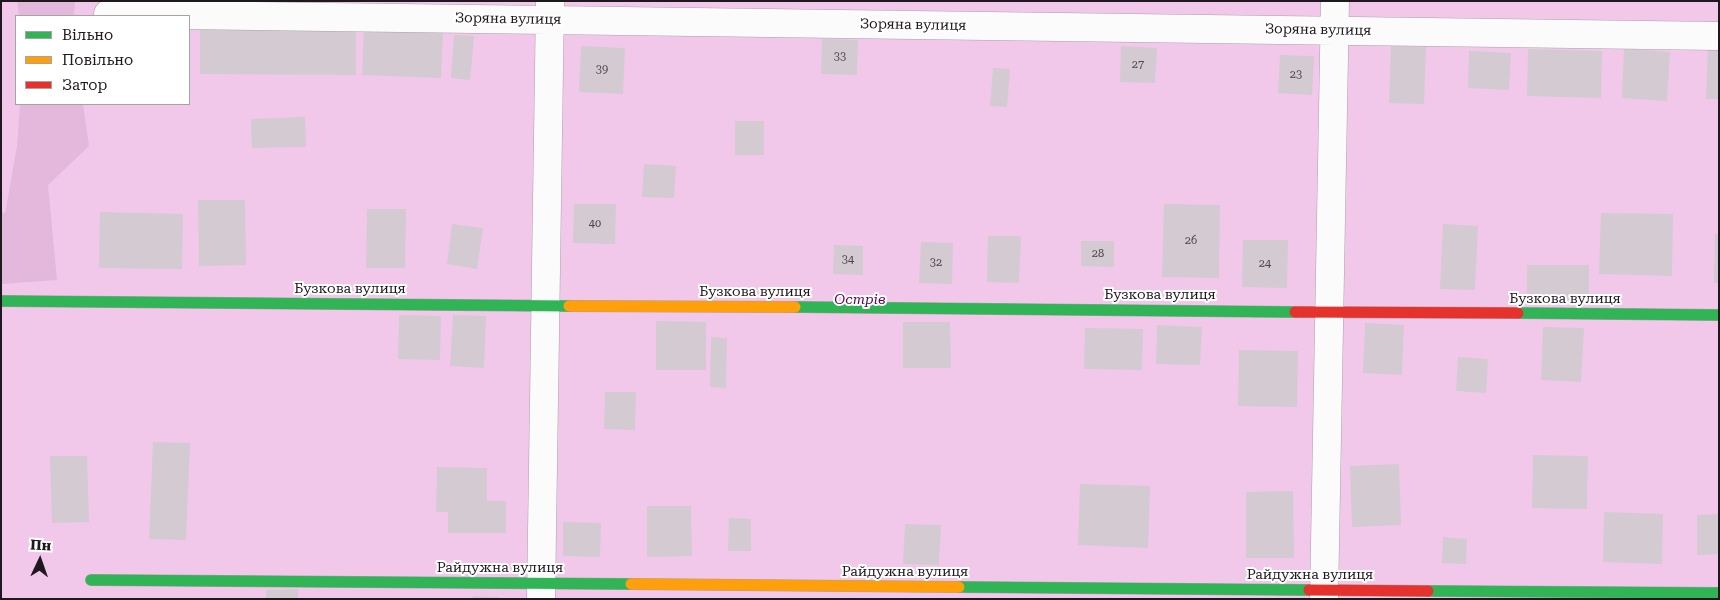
<!DOCTYPE html>
<html>
<head>
<meta charset="utf-8">
<style>
	body { margin:0 }
	#map { position:relative; width:1720px; height:600px; overflow:hidden; background:#eee2ec; font-family:"Roboto Serif",serif }
	canvas { display:block }
	.frame { position:absolute; inset:0; border:2px solid #20181f; pointer-events:none }
	.legend { position:absolute; left:15px; top:15px; width:175px; height:90px; box-sizing:border-box; background:#fff; border:1px solid #a6a3a5; margin:0; padding:6px 9px; list-style:none; font-size:15px; color:#20181f }
	.legend li { display:flex; align-items:center; gap:10px; height:25px }
	.legend b { width:25px; border:1px solid #a6a3a5 }
	.north { position:absolute; left:15px; top:535px; width:50px; height:50px; -webkit-text-stroke:4px #fff; paint-order:stroke; rotate:3deg; font-size:14px; font-weight:700; line-height:20px; text-align:center; color:#20181f }
	.north::after { content:''; display:block; margin:auto; width:18px; height:22px; background:#20181f; clip-path:polygon(50% 0,100% 100%,50% 72%,0 100%) }
</style>
</head>
<body>
<div id="map">
<canvas width="1720" height="600"></canvas>
<div class="frame"></div>
<ul class="legend">
<li><b style="height:6px;background:#30b455"></b>Вільно</li>
<li><b style="height:6px;background:#ff9f0a"></b>Повільно</li>
<li><b style="height:6px;background:#e5322d"></b>Затор</li>
</ul>
<div class="north">Пн</div>
</div>
<script>
const g = document.querySelector('canvas').getContext('2d');
g.lineJoin = 'round';
function fillPath(path, color) { g.fillStyle = color; g.fill(path, 'evenodd'); }
function stroke(path, color, width, dash) { g.strokeStyle = color; g.lineWidth = width; g.lineCap = dash ? 'butt' : 'round'; g.setLineDash(dash || []); g.stroke(path); }
function drawText(font, color, halo, rows, align = 'center') {
  g.font = font + ' "Roboto Serif",serif'; g.lineWidth = 4; g.setLineDash([]); g.textBaseline = 'middle'; g.strokeStyle = halo; g.fillStyle = color; for (const [text, x, y, turn = 0] of rows) {
    g.save(); g.translate(x, y); g.rotate((+turn || 0) * Math.PI / 180); g.textAlign = isNaN(turn) ? turn : align; if (halo) g.strokeText(text, 0, 0); g.fillText(text, 0, 0); g.restore();
  }
}
const green = new Path2D(`
	M1,1H1719V599H1ZM16,16H189V104H16Z`);
const forest = new Path2D(`
	M17,1H75L74,16H19Z
	M20,104H83L89,146L48,185L57,280L1,284V211L5,214L17,146Z`);
const building = new Path2D(`
	M200,27L356,28V75L200,74Z
	M364,28L443,30L441,78L362,75Z
	M454,35L474,36L470,80L451,78Z
	M822,39L858,40L857,75L821,74Z
	M581,46L625,48L623,94L579,92Z
	M1121,46L1157,48L1155,83L1120,82Z
	M1391,46L1426,47L1424,104L1389,103Z
	M1708,46H1719V99H1706Z
	M1528,49L1602,51L1601,98L1527,96Z
	M1624,49L1670,52L1667,101L1622,98Z
	M1469,51L1511,53L1509,90L1468,88Z
	M1280,55L1314,56L1312,95L1278,93Z
	M993,68L1010,69L1007,107L990,106Z
	M305,117L306,147L252,148L251,119Z
	M735,121H764V155H735Z
	M644,164L676,166L674,198L642,197Z
	M198,200H245L246,265L199,266Z
	M574,204H616L615,244L573,243Z
	M1164,204L1220,205L1219,278L1162,277Z
	M367,209H406L405,268H366Z
	M100,212L183,214L182,269L99,268Z
	M1601,213L1673,214L1672,276L1599,274Z
	M452,224L483,228L477,269L447,264Z
	M1443,224L1478,226L1475,290L1440,289Z
	M1715,234H1719V283H1714Z
	M988,236H1021L1019,283L987,282Z
	M1243,240H1288L1287,288L1242,287Z
	M1081,241H1114V267L1081,266Z
	M921,242L953,243L952,284L919,283Z
	M834,245L863,246V275L833,274Z
	M1527,265H1589V299H1527Z
	M399,315L441,316L440,360L398,359Z
	M453,315L486,316L484,368L450,366Z
	M656,321L706,322V370H656Z
	M903,322H950L951,368H903Z
	M1365,323L1404,325L1402,375L1363,373Z
	M1157,325L1202,327L1200,365L1156,364Z
	M1543,327L1584,328L1581,382L1541,380Z
	M1085,328L1143,329L1142,370L1084,369Z
	M711,337L727,338L726,388L710,387Z
	M1239,350L1298,351L1297,407L1238,406Z
	M1458,357L1488,359L1486,393L1456,391Z
	M605,392H636L635,430L604,429Z
	M153,442L190,443L186,540L149,539Z
	M1533,455L1588,456L1587,509L1532,508Z
	M50,456H87L89,522L52,523Z
	M1399,464L1401,525L1352,527L1350,466Z
	M437,467L487,468V501H506V533H448V512H436Z
	M1080,484L1150,486L1148,548L1078,545Z
	M1293,491L1294,558H1246V492Z
	M647,506H691L692,556L647,557Z
	M1604,512L1663,514L1662,564L1603,562Z
	M1719,514V554L1697,555V515Z
	M729,518L751,519V551H728Z
	M563,522L601,523L600,557L563,556Z
	M905,524L941,525L939,565L903,564Z
	M1443,537L1467,539L1466,564L1442,563Z
	M298,589V599H266V590Z
	M473,596L499,597V599H473Z`);
const street = new Path2D(`
	M108,14L1719,36
	M541,599L550,3
	M1324,599L1335,1`);
const fast = new Path2D(`
	M1,301L569,306
	M795,307L1295,312
	M1518,313L1719,315
	M91,580L631,584
	M959,587L1309,590
	M1428,591L1719,593`);
const slow = new Path2D(`
	M569,306L795,307
	M631,584L959,587`);
const jam = new Path2D(`
	M1295,312L1518,313
	M1309,590L1428,591`);
const numberNames = [
	["33",840,57],
	["27",1138,65],
	["39",602,70],
	["23",1296,75],
	["40",595,224],
	["26",1191,241],
	["28",1098,254],
	["34",848,260],
	["32",936,263],
	["24",1265,264]
];
const streetNames = [
	["Зоряна вулиця",508,19,1],
	["Зоряна вулиця",913,25,1],
	["Зоряна вулиця",1318,30,1],
	["Бузкова вулиця",350,289],
	["Бузкова вулиця",755,292],
	["Бузкова вулиця",1160,295],
	["Бузкова вулиця",1565,299],
	["Райдужна вулиця",500,568],
	["Райдужна вулиця",905,572],
	["Райдужна вулиця",1310,575]
];
const parkNames = [
	["Острів",860,300]
];
fillPath(green, '#f1c8ea');
fillPath(forest, '#e4b8dd');
fillPath(building, '#d4cad2');
stroke(street, '#a9a0a7', 29);
stroke(fast, '#a9a0a7', 12);
stroke(slow, '#a9a0a7', 12);
stroke(jam, '#a9a0a7', 12);
stroke(street, '#fcfbfc', 28);
stroke(fast, '#30b455', 11);
stroke(slow, '#ff9f0a', 11);
stroke(jam, '#e5322d', 11);
drawText('11px', '#4d444c', null, numberNames);
drawText('14px', '#20181f', '#fff', streetNames);
drawText('italic 14px', '#5b0454', '#fff', parkNames);
</script>
</body>
</html>
